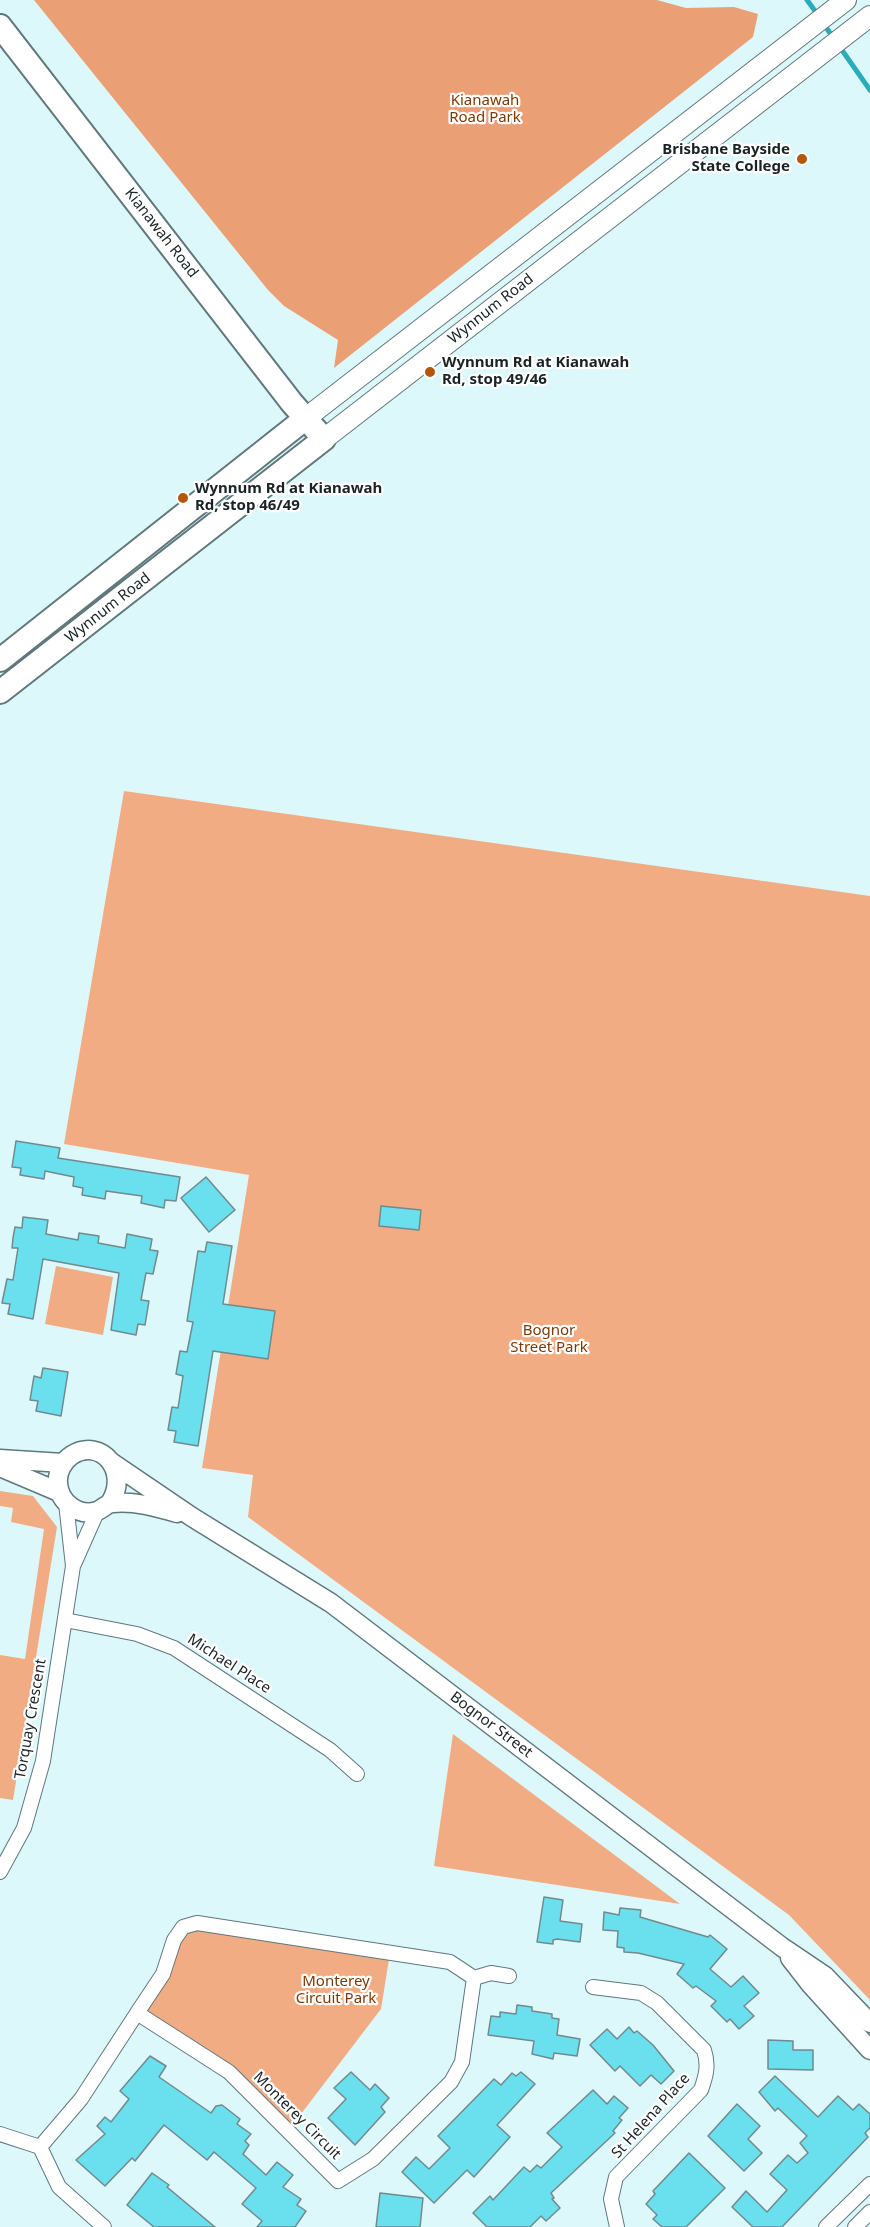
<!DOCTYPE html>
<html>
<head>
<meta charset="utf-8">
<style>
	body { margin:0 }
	canvas { display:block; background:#ddf8fb }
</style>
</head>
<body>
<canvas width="870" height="2227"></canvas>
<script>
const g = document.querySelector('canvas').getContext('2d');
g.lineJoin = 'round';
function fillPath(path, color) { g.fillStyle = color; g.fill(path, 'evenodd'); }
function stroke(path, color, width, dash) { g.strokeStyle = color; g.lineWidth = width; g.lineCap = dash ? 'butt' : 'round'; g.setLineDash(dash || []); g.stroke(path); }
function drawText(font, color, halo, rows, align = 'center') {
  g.font = font + ' "Noto Sans",sans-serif'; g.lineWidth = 4.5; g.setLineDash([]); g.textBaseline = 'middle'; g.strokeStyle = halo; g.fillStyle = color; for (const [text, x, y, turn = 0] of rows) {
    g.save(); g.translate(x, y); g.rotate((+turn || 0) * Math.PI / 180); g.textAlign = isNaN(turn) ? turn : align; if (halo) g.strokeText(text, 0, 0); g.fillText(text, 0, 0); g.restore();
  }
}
const green = new Path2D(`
	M124,791L870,896V2000L789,1915L248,1517L253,1475L202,1468L249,1175L64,1144Z
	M56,1266L113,1277L103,1335L45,1324Z
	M0,1491L33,1496L57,1527L13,1800L0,1798V1655L25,1659L44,1529L11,1522L13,1508L0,1506Z
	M453,1734L680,1904L434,1866Z
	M183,1927L390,1953L381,2009L288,2131L229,2072L137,2013Z`);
const forest = new Path2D(`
	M34,0H657L686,8L734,7L758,14L753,37L334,368L338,340L284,306L268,290Z`);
const stream = new Path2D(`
	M807,0L818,15
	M823,23L870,90`);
const building = new Path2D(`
	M16,1141L60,1148L58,1158L180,1177L176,1201L165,1200L164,1208L141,1203L142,1196L106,1191L105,1199L82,1195L83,1188L73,1186L74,1177L45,1171L44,1179L20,1175L21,1168L12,1167Z
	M206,1177L235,1210L209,1232L181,1198Z
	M381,1206L421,1210L419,1230L379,1226Z
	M23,1217L48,1220L46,1234L78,1240L79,1233L99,1236L98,1243L125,1248L127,1234L152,1239L150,1250L158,1251L153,1274L146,1273L141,1300L149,1301L145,1325L138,1324L136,1335L111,1330L119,1273L43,1259L33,1319L8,1314L10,1304L2,1303L7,1279L13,1280L18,1248H12L13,1238L15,1227L22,1228Z
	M207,1242L232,1246L223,1304L275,1311L268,1359L213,1351L198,1446L174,1442L176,1431L168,1430L172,1407L178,1408L183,1376L176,1374L180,1351L187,1352L193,1322L187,1321L198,1251L205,1252Z
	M43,1368L68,1372L61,1416L36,1411L38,1401L30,1400L34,1376L41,1378Z
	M544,1897L563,1900L560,1921L582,1924L580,1942L557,1939L553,1940V1944L537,1942Z
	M620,1908L641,1910L640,1917L708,1937L710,1935L727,1949L710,1969L731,1987L743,1976L759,1993L744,2006L754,2016L739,2029L730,2019L727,2022L711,2006L716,2001L696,1986L693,1988L677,1974L684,1964L638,1953L624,1952V1948L617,1947L618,1931L603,1930L604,1912L619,1915Z
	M517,2005L532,2007V2011L552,2014V2018L559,2019L557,2035L580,2039L577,2056L554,2053L553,2059L532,2054L534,2041L488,2035L491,2016L500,2017V2012L516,2014Z
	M629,2027L634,2033L637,2031L653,2045L674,2071L661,2084L651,2075L640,2086L620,2066L615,2071L590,2045L607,2029L617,2039Z
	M768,2040L793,2041V2050H813V2070L768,2069Z
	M150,2056L166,2066L159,2077L211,2113L216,2106L222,2105L240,2119L237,2124L251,2134L245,2141L249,2145L243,2154L266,2175L277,2162L293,2175L283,2187L301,2199L297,2205L306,2211L295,2227H257L262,2221L242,2204L256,2188L214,2152L207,2160L164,2125L135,2161L132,2158L105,2186L76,2160L105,2134L97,2126L105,2117L111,2122L129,2099L120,2091Z
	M351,2072L370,2090L375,2084L389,2098L381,2107L385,2112L355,2145L328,2118L346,2099L334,2088Z
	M521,2072L535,2084L497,2125L510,2137L474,2177L467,2170L434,2203L402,2172L416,2157L429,2169L450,2148L438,2136L494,2079L501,2085L512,2073L516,2076Z
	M775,2076L818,2117L838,2096L853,2110L859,2104L870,2114V2128L865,2133L868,2137L782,2227H753L732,2207L746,2191L767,2212L787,2190L770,2174L788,2155L797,2163L808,2153L800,2143L807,2136L778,2108L775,2111L759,2092Z
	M593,2090L607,2104L614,2096L628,2108L619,2118L622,2120L613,2131L615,2133L551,2193L554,2198L552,2199L560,2208L546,2221L541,2216L530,2227H487L473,2213L490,2196L493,2200L524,2167L530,2172L537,2165L541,2168L562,2147L547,2133Z
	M737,2104L760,2126L748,2139L762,2153L744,2171L708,2136Z
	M689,2153L725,2188L686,2227H662L653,2219L657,2215L646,2204L655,2194L653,2191Z
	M152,2173L169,2185L167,2187L215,2227H154L127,2205Z
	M380,2193L423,2198L420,2227H376Z`);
const minor = new Path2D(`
	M74,1564L98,1510
	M65,1620L137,1634L174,1648L330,1750L357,1774
	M0,1872L24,1828L43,1761L73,1566L66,1503
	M197,1923L450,1962L474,1978L462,2062L451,2082L373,2159L338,2181L229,2072L137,2013L163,1974L174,1940L183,1927Z
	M474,1978L491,1973L509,1976
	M593,1987L641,1993L657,2003L704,2050C709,2065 706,2076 701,2090L616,2177L611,2199L617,2227
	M0,2134L40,2147L59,2187L104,2227
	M40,2147L81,2099L137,2013
	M826,2227L870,2184
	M855,2227L870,2212`);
const tertiary = new Path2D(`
	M0,1459L63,1463
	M111,1462L192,1517L331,1603L782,1947L825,1976L870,2023
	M0,1467L59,1492
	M110,1503C130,1472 102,1437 72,1455C63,1461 57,1472 58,1483C59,1502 78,1517 97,1511C103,1509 107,1503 113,1503C135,1501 156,1507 177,1513
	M790,1958L811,1985L870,2050`);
const secondary = new Path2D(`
	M306,418L846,0
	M324,439L870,16`);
const primary = new Path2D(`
	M0,26L292,403L324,439L0,692
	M0,660L306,418`);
const markers = [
	[802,159,6,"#b5560b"],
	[430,372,6,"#b5560b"],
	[183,498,6,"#b5560b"]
];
const parkNames = [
	["Kianawah",485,101],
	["Road Park",485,118],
	["Bognor",549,1331],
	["Street Park",549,1348],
	["Monterey",336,1982],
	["Circuit Park",336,1999]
];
const poiNames = [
	["Brisbane Bayside",790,150,"right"],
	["State College",790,167,"right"],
	["Wynnum Rd at Kianawah",442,363],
	["Rd, stop 49/46",442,380],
	["Wynnum Rd at Kianawah",195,489],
	["Rd, stop 46/49",195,506]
];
const streetNames = [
	["Kianawah Road",161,233,52],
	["Wynnum Road",491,309,-38],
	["Wynnum Road",108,608,-38],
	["Michael Place",229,1664,33],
	["Torquay Crescent",31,1719,-80],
	["Bognor Street",491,1725,37],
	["Monterey Circuit",297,2116,45],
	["St Helena Place",651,2116,-48]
];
fillPath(green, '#f2ac84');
fillPath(forest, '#eb9f74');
stroke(stream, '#2aacba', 5);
fillPath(building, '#6adfee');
stroke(building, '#718a8d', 1.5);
stroke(minor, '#60787c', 16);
stroke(tertiary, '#60787c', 21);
stroke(secondary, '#60787c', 22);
stroke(primary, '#60787c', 26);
stroke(minor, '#fff', 14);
stroke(tertiary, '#fff', 18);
stroke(secondary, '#fff', 20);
stroke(primary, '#fff', 22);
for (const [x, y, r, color] of markers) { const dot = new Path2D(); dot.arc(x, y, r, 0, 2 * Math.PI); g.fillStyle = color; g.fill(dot); stroke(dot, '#fff', 2); }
drawText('15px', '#7d3904', '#fff', parkNames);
drawText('bold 15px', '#192325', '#fff', poiNames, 'left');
drawText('15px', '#192325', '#fff', streetNames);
</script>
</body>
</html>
